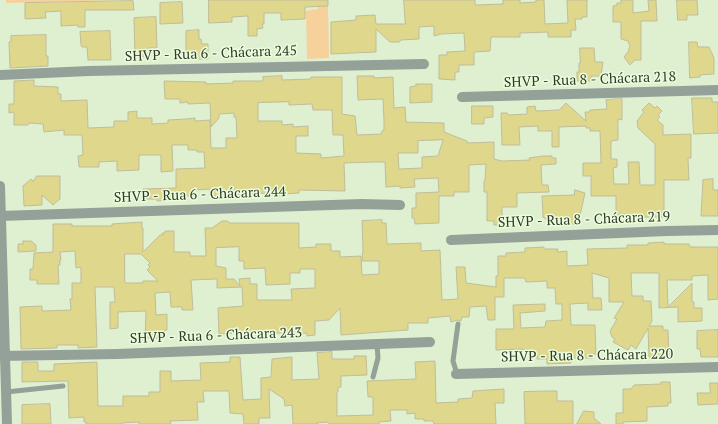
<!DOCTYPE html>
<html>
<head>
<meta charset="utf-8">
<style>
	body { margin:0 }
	canvas { display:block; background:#def0cf }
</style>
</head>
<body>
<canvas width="718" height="424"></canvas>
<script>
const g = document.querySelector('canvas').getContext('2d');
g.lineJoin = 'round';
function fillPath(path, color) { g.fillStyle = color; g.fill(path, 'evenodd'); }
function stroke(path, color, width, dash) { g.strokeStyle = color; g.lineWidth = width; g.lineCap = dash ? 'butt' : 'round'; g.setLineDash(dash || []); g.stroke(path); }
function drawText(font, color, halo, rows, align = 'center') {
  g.font = font + ' "PT Serif",serif'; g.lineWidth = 3; g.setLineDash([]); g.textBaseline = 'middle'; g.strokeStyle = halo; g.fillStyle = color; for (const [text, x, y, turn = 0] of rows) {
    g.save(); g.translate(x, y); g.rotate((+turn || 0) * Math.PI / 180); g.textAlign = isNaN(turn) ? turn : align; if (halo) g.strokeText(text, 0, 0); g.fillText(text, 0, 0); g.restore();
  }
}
const green = new Path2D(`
	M6,0H118L6,3Z
	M328,6L329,58L307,59L306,11L318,9V7Z`);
const building = new Path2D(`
	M209,0H328V6L305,7V19L281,20V13H264V24H262L263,28L257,29V36H248V16L232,17V22L209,23Z
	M404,0H475V5L503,4V0H520V3L536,2V0H544L545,24L568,23L567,0H587V17H582V19H575L576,30H571V37H548V32L520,33V37H491L490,51L474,52V65H459V72H455V80L439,79V55H447V52L465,51L464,33L441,34L434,36V26L419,27V39L401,40L399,42H390L376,29V52L331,54V22L356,20V16L375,15L376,24H405Z
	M621,0H633V13L649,11L648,0H656L657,21H641V60H635L630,65L624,57L628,52L630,46L628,41L621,39V22H613V6L617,5V3H621Z
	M677,0H697L698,15H687V20H678Z
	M133,1L134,10H85V27H78V25L61,26V11L45,12L46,18L25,19V3Z
	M182,2L183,23L160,24V3Z
	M156,17L157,48H148L149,54H146V56L135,57L134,18Z
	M199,30V39H201L202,44H208V59H184V52H186V31Z
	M110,31L111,60H88L87,47H82L81,45L80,32Z
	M46,35V56H48V66L10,68L9,42H11V36Z
	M689,42H697L698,47H709L714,58V74L700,75V77L690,78Z
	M580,48H594L595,62H603L601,76H591V81H577V72H579V63H580Z
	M282,76V80L311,79V77H342V114L355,116L357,135L381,134L382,131L384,130V121L383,99L358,100L357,76H374V78L393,77L394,108L405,107L406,122L444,123V132L467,141V143L494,142V159L502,161L530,160L529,158L543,156H552V158H556V164L541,165L542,185H548L549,192L517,193V207H502V225H494V221H487V192H484V181H485L486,164L469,165V192H454V196H439V223L415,224L414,218H412V208H416V193L439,192L438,178L414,179L415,187L400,188V186L386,187L385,162H375L344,163L345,191L299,190V193L283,194V196H273V195H268V193L210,196V189L194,190V196H172V200L157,201V199H143V189L176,188V169L205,168L204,152H197V150H188V145H172L173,171L161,172V155H139V170L117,171V161L99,162V167H79L78,156L83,155L82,135H64V130L44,132L43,124L29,123L28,125H14V112L9,113V104H14V81L34,80V86L58,87V94H61V101L87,100L88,128L114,127V121H128V112L137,111V118H152V124L168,123V120L186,119L195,118V121L210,120L211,148H226V138H237L236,117H234V113L219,114V118L211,127L210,103L188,104V102L180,103V99H165L164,81L206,82V84L233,83V81H263V77ZM289,102V105L312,104L313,110H332L333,135H343L344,156L321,158V154L296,153V136H308V126L293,127V124L282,125V121H258V103ZM443,140L438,156L422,157V168L399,169L398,153H418V141Z
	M416,84H432V102L410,103V87L416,86Z
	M692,98H712V102H718V133L694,134Z
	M622,99V120L618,119V140L611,141V159H617V167L613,168L614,184H629L628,162H639L640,185H655V144L638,128L637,121L644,112L642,110L649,103L655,108L657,106L662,111L658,115L660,117L657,120L663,125V135L691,134V158H688L689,180H664V217H631V215H616V196H591V176H583V163H601L600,131H590V128H586V126L559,127V147H552V131H538V126L519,127L520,145H502L501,113H507L509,115L527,114V107L535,106L536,111L559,110L566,103L586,121L585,112H590V110L607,109L606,100Z
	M472,106H493V117L484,118V124H472Z
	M37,176H60V199L53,205L42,195V205L24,206L23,186L31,179L33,181Z
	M713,179V190H718V216H701L703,180Z
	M575,190L585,193L578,225L568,223L569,219L547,220L543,217L542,196L574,195Z
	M382,220V223H386L387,244L421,243V251L440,250L442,300L458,299L456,267H465L466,283L496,287V276H498V256H506V253L525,252V248L544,247V249H558L557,252L567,251V266L588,265L587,249L627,248V245H648V243L664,242V244H689L690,247H718V299L708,300V275L692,276V280H667L668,307L692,283V302H694V308H702V321L678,322V307L659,308V273H631L632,296H643V301H651L652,321L649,326H663V330H668L669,356L664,357L663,358L649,357L648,328L636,349L631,345L628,350L613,342L615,339L612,337L610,331L617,319L614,318L624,302H609V278L592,273L593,298H601L602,310H588V303L570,304L571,325H595L596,354H593V358H571V363L547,364V359H537V356H530L522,349L496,350V329H514L513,305L545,304V311L520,313L521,328L545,327L546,321L562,320V304H556L555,288H547V281L526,282L525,278H504V297H495V320H488L486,306L470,307L469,317H462L461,321L458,320L451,322L450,316L428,318V323H408V330L341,335L340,308L329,320L315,321V335L307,336V333L292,334V332L255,335L254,332L219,334L218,308L243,306L242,287L217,288V279L191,280L193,310H182V307H171L170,292L155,293L156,315L167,314V330H165V338H145L146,311L118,312V328L110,329V302H115L114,287H95L97,347L78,348V345H57V348L21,349L20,307L42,306V311L71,310L70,299H72V283H81V267L76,268L75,251L60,252L61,260H60V265H58L59,284H37V280H30V269H33L34,253L53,252V224H72V226H112V224L142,222V228H143V252L160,235H163L162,233H165V231H174V252H190V256H206L205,228H212L222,221H227L230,223H299V248L316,247V244H331V251H340V257L361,256L362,275L379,274V261H362L363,249L362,221ZM239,247V261H244V269L265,268L266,285L290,284V273H300V269H315V288L291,289L292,300H257V284H250V278L239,279L240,286L234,279H226V268L216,266V248ZM125,254H141L150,263L148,265L150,267L147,270L158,281H143V283H126L125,282Z
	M23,241H31L36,245V251L18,252V244H23Z
	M718,330V357H701L700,349H697V331Z
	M332,352V359H354V356H366L367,375L341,376V387H338V392H337V416L373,415V397H368L367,381L416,379L415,362L435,361L436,403L458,402V399L472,398L473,391L504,389V403H495L496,424H434L433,421H424V419H415V413L407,414V410H390L391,421L379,422V424H329L327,422L317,423L318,424H293L292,405L285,406L284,399L269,389L270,418H259V424H244L243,414L230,413L229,391H203L204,402H197L198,420L170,421L171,424H139V422L122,423V424H86V422H84V417L69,418L68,381L22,382V362H38V371H54V364L97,362L98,406H123V396H149V392H160V371H171V381L201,380L200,363L230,362V357H240L243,400L261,399V378L271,377L272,359L292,357V380L319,379L317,353Z
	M661,382H670L671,403H668V406L647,407V421L623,422V424H616V413H623V389H631L634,385L661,384Z
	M710,383H718V404L698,405L697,393H710Z
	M547,391H557V401H573V424H525L524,392Z
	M50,404L51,424H22V405Z
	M584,411L594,412V418L601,424H577Z`);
const service = new Path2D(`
	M457,374L453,361L458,324
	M373,377L378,358L377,345
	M6,392L63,386`);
const minor = new Path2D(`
	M0,75L89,71L424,64
	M462,97L718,90
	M0,216L362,204L400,205
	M451,240L667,231L718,230
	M0,356L117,354L430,342
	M456,374L718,367`);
const tertiary = new Path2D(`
	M0,186L7,424`);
const streetNames = [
	["SHVP - Rua 6 - Chácara 245",211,54,-2],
	["SHVP - Rua 8 - Chácara 218",590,80,-2],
	["SHVP - Rua 6 - Chácara 244",200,195,-2],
	["SHVP - Rua 8 - Chácara 219",584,220,-2],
	["SHVP - Rua 6 - Chácara 243",216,336,-2],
	["SHVP - Rua 8 - Chácara 220",587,356,-1]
];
fillPath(green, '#f6d19c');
fillPath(building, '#ded78c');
stroke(building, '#c0bd9a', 1);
stroke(service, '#93a198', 5);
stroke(minor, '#93a198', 10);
stroke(tertiary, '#93a198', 10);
drawText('14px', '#32392c', '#ebfddc', streetNames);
</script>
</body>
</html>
